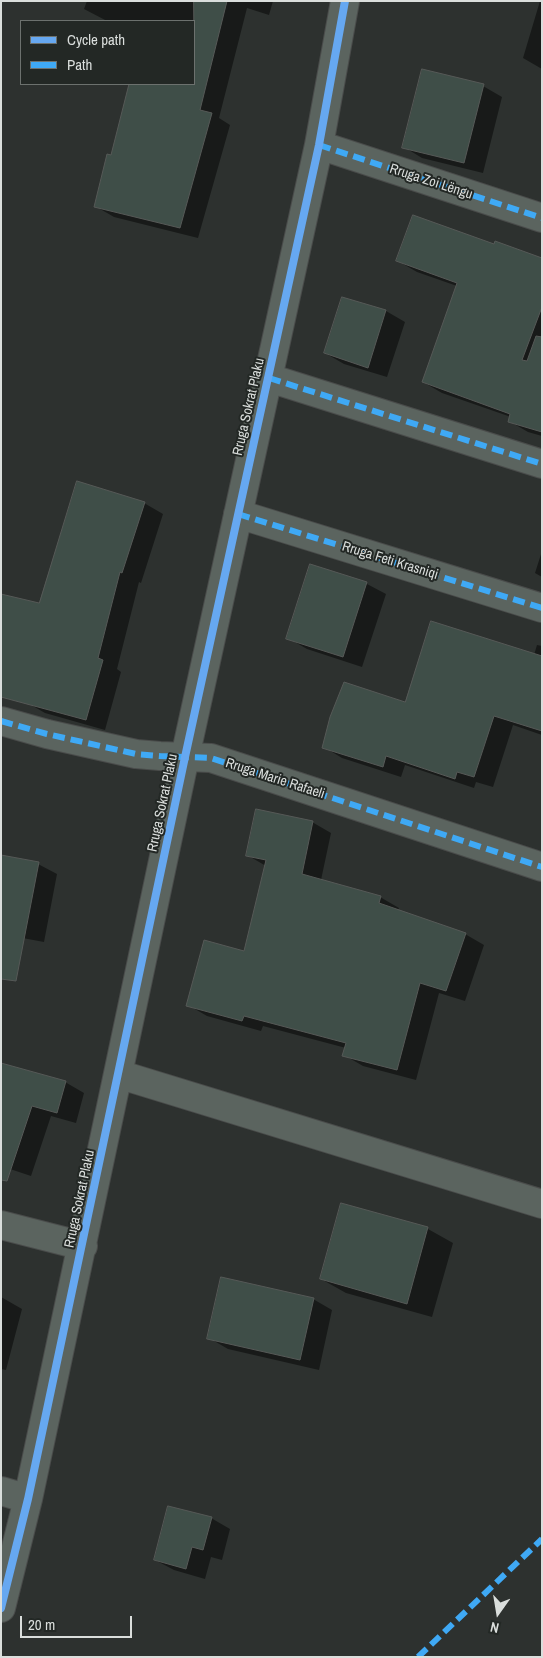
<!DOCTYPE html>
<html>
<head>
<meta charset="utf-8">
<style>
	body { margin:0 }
	#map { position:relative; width:543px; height:1658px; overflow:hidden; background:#2d312f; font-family:"Archivo Narrow",sans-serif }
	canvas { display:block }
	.frame { position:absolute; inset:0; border:2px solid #dadedc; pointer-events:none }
	.legend { position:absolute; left:20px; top:20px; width:175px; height:65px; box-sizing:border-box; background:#232825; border:1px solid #6c716e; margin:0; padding:6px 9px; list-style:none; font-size:15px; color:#dadedc }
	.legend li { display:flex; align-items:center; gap:10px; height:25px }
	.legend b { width:25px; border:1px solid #6c716e }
	.north { position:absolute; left:473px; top:1588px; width:50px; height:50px; -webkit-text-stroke:4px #232825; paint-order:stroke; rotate:193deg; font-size:14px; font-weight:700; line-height:20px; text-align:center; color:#dadedc }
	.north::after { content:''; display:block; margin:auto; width:18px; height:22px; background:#dadedc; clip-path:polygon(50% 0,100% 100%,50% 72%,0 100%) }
	.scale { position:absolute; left:20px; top:1616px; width:112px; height:22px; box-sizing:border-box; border:2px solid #dadedc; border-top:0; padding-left:6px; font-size:15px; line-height:18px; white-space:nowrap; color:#dadedc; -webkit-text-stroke:4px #232825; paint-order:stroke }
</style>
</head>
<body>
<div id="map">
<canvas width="543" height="1658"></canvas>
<div class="frame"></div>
<ul class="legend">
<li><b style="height:6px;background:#66a8f1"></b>Cycle path</li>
<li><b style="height:6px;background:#3fa9f5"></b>Path</li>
</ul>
<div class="north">N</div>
<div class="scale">20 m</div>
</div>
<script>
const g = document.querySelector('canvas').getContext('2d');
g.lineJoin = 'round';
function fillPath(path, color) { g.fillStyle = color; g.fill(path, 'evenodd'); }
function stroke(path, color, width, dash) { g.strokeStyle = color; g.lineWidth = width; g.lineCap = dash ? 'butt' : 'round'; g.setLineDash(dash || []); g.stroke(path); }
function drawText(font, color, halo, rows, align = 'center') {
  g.font = font + ' "Archivo Narrow",sans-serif'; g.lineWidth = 4; g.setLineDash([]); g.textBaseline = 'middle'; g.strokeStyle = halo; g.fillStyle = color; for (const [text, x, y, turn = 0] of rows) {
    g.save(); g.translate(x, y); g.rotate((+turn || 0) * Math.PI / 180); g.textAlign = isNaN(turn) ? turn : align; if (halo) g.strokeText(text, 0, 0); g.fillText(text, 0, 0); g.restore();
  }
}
const shadow = new Path2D(`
	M87,1H273L269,15L247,8L219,118L230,125L198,238L114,217L95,206L112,156L141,96L144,84H194V21H107L84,9Z
	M540,1H542V69L523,58Z
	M483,86L502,97L483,173L422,158L404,147Z
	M495,245L542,260V436L528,432L509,421L511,417L442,393L423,382L457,286L417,272L398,261Z
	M343,298L386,311L405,322L387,377L344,364L325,353Z
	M144,503L163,514L141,583L139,582L117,669L121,672L105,730L45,713L26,702L40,604Z
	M542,551V577L535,573Z
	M311,566L367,584L386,594L362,667L307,649L288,638Z
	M537,645L542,646V735L513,725L493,787L476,782L474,788L405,765L401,777L342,758L324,747L405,703L534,655Z
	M312,822L331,833L321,880L380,897L399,908L398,911L465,934L484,945L465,1001L439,993L416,1080L363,1066L344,1055L346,1048L263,1026L261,1031L207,1016L188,1005L244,952L266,866L247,855Z
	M38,864L57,874L44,942L1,934Z
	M1,1071L65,1082L84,1093L76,1123L51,1116L31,1176L1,1166Z
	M342,1204L428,1229L453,1243L432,1317L346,1293L321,1279Z
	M1,1297L22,1309L6,1370L1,1369Z
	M313,1299L332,1310L319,1370L228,1349L209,1338Z
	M211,1518L230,1529L222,1560L211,1557L205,1579L174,1570L155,1560Z`);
const building = new Path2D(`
	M194,1H227L200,110L212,113L180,228L94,207L107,154L111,155L129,84H194Z
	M422,69L484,84L464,163L402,148Z
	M413,215L494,244L495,241L542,258V307L522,360L527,361L536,336L542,337V432L508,422L510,414L422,382L457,283L396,261Z
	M342,297L386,310L368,368L324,353Z
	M77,481L145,502L122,573L120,572L98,658L103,660L86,720L1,697V594L39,603Z
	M310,564L367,582L343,657L286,639Z
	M431,621L542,656V731L494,716L474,777L457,772L455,779L386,756L383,767L322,748L330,717L344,682L405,702Z
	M256,809L313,821L302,874L381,896L379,903L466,933L446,991L420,983L397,1070L342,1056L346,1043L244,1016L242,1021L186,1006L204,940L244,951L266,860L246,856Z
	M1,855L39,862L16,981L1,979Z
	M1,1063L66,1081L57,1113L32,1106L7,1181L1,1180Z
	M341,1203L428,1227L407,1304L320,1279Z
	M221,1277L314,1298L300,1360L207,1339Z
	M168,1506L212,1517L203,1550L192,1547L186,1569L154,1560Z`);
const minor = new Path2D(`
	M319,145L542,218
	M269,378L542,464
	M238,514L542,608
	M1,721L47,734L136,754L160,756L211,758L542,867
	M118,1074L542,1204
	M1,1225L83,1246
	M1,1491L28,1499
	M1,1608L28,1499L185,757L319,145L345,1`);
const quiet = new Path2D(`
	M319,145L542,218
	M269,378L542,464
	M238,514L542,608
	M1,721L47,734L136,754L160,756L211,758L542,867
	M418,1657L542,1539`);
const cycleway = new Path2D(`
	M1,1608L28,1499L185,757L319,145L345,1`);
const streetNames = [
	["Rruga Zoi Lëngu",431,182,18],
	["Rruga Sokrat Plaku",249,407,-77],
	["Rruga Feti Krasniqi",390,561,17],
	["Rruga Marie Rafaeli",275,779,18],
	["Rruga Sokrat Plaku",163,803,-78],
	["Rruga Sokrat Plaku",80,1199,-78]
];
fillPath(shadow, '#0007');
fillPath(building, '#3f4e48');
stroke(building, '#565957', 1);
stroke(minor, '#4a4c4b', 30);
stroke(minor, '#5b645f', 28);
stroke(quiet, '#3fa9f5', 6, [12, 6]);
stroke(cycleway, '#66a8f1', 8);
drawText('14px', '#dadedc', '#232825', streetNames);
</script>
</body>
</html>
